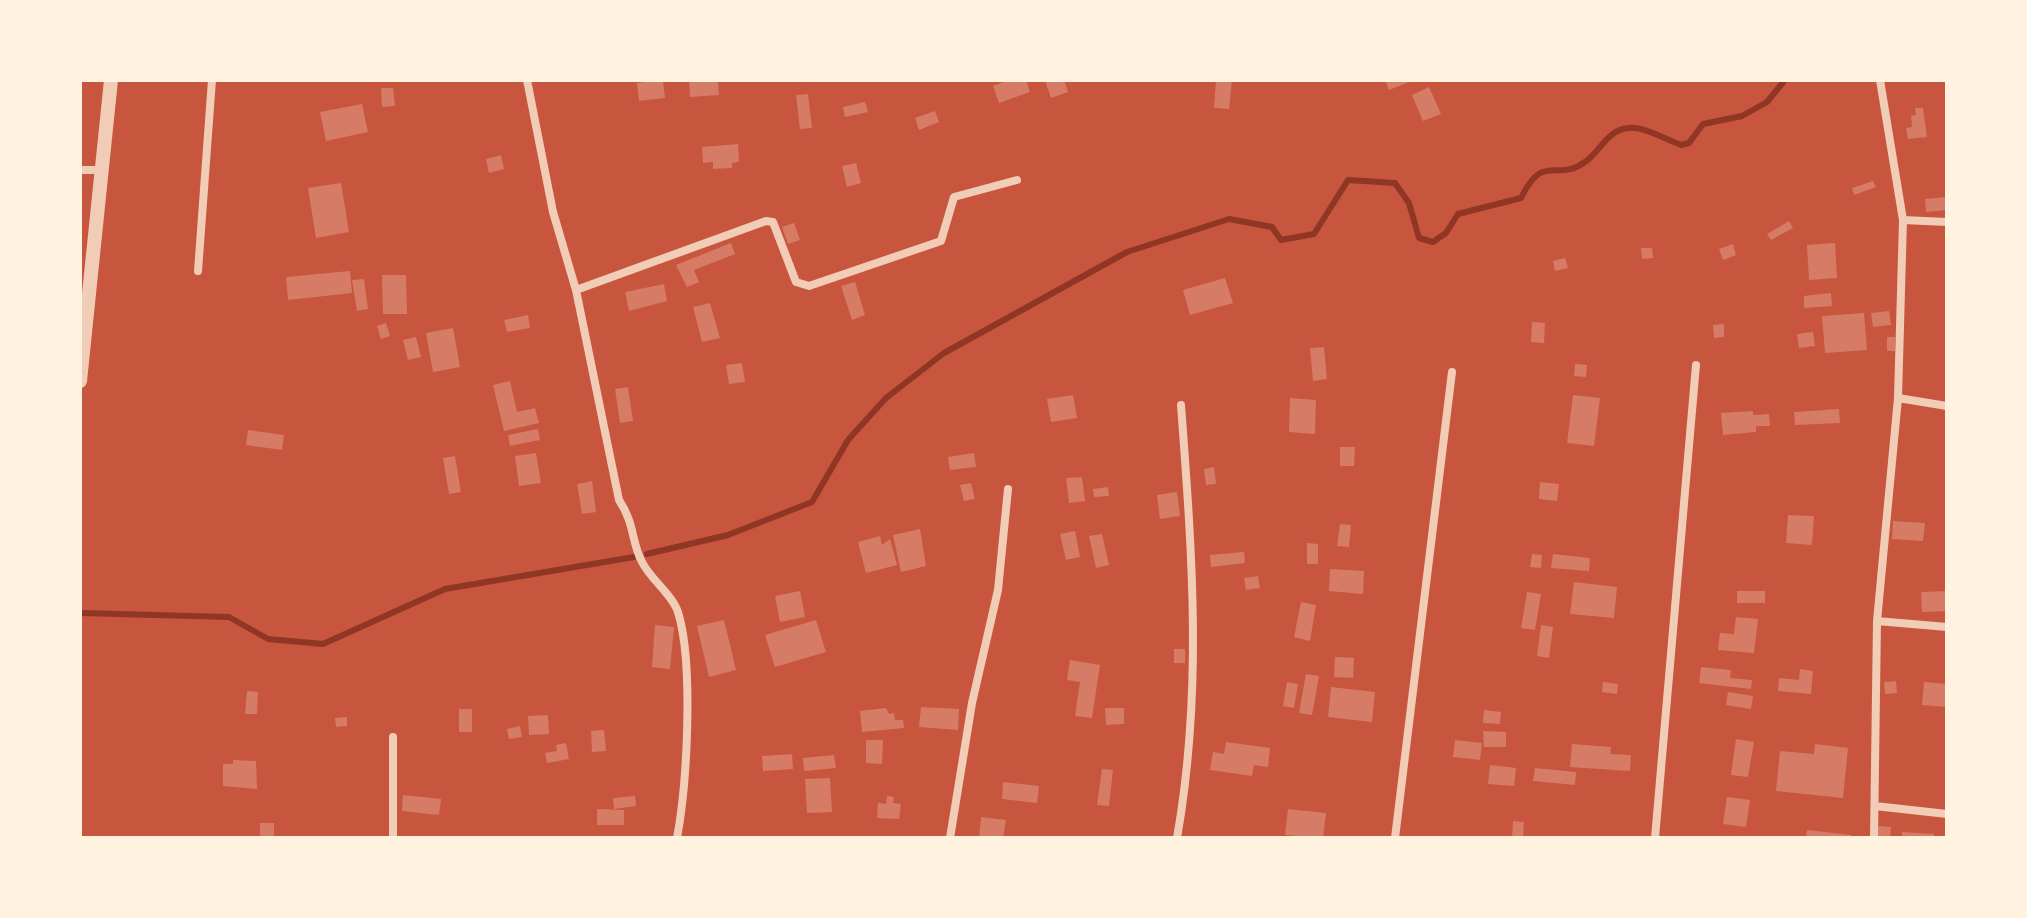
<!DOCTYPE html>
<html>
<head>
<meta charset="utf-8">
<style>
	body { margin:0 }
	#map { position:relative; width:2027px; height:918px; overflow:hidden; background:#c8553d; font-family:Raleway,sans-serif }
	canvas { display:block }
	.frame { position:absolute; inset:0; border:82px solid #fff3e0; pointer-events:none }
</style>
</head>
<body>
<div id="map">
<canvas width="2027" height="918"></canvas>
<div class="frame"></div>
</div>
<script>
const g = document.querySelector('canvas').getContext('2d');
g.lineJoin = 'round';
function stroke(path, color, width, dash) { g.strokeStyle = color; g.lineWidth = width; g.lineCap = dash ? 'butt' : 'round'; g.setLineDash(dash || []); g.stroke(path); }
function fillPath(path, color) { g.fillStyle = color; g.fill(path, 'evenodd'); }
const stream = new Path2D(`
	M647,554L728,535L812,502L848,440L886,398L944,353L1127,252L1229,219L1272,227L1281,240L1314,234L1348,180L1395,183L1409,203L1419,238L1433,242L1446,233L1458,214L1521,198C1544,151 1556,183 1585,162C1600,152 1607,130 1628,128C1643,126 1667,140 1681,145L1689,143L1703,124L1742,116L1767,102L1785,80
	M80,613L229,617L268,639L323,644L445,589L634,557`);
const building = new Path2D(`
	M663,80L665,98L639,101L637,83Z
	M689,80H718L719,95L690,97Z
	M1009,80H1026L1030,92L999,103L993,86Z
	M1045,80H1064L1068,92L1051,98Z
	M1216,80H1232L1229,109L1214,108Z
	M1385,80H1414L1389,90Z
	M1429,87L1441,114L1423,121L1412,95Z
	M381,88H393L395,106L382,107Z
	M808,94L812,128L800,129L796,95Z
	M865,102L868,112L845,117L843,107Z
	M362,104L368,132L326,141L320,112Z
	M1915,108H1923L1927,137L1908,139L1906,128L1912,127L1911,116L1916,115Z
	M935,111L939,122L919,130L915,118Z
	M738,144L739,162L732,163V168L713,169V162L703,163L702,147Z
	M501,155L504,169L489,173L486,159Z
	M856,163L861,183L847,187L842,166Z
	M1873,181L1876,187L1854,195L1852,188Z
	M341,183L349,232L316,238L308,188Z
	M1947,197V210L1926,212L1925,199Z
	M1789,221L1793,228L1771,240L1767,234Z
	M794,223L800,240L788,244L782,227Z
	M731,243L735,254L694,270L699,282L687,287L676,265Z
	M1835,243L1837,278L1809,280L1807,245Z
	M1733,244L1736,255L1723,260L1719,249Z
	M1641,248H1652L1653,258L1642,259Z
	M1565,258L1568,268L1555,271L1553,261Z
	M350,271L352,293L288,300L286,277Z
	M382,275H406L407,314H383Z
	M1225,278L1233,303L1190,315L1183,290Z
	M364,279L368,309L357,311L352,280Z
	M855,282L865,315L852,320L841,286Z
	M664,284L667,301L629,311L625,292Z
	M1831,293L1832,306L1804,308V296Z
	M710,303L720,338L702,342L693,307Z
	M1889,311L1891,325L1873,327L1871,313Z
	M1864,313L1867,350L1825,353L1822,316Z
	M528,315L530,328L507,332L504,320Z
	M1532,322L1545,323L1544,343L1531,342Z
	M386,323L390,336L381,339L377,326Z
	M1724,324V337L1714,338L1713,325Z
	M453,328L460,367L433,372L426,333Z
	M1813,332L1815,346L1799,348L1797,334Z
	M416,337L421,357L408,360L403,340Z
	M1887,337H1895V351H1887Z
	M1324,347L1327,379L1313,381L1310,348Z
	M742,363L745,382L729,384L726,365Z
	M1575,364L1587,365L1586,377L1574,376Z
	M510,381L517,412L535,408L539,423L504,431L493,385Z
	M628,387L633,421L620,423L615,389Z
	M1073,395L1077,418L1051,422L1047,399Z
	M1573,395L1600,398L1594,446L1567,443Z
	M1290,398L1316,400L1315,434L1289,432Z
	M1839,409L1840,423L1795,425L1794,412Z
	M1753,411V415L1769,414L1770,426H1756V432L1723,435L1721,413Z
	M538,429L540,440L510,446L508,435Z
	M248,430L284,435L282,450L246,445Z
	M1340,447H1355L1354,466H1340Z
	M536,453L541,483L519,486L515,456Z
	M974,453L976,467L950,470L948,457Z
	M455,456L461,492L449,494L443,458Z
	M1214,467L1216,484L1206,485L1204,469Z
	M1082,477L1085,501L1069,503L1066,478Z
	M592,481L596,512L582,514L577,484Z
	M1540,482L1559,484L1557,501L1539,499Z
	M971,483L975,499L964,501L960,485Z
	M1108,487L1109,496L1094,497L1093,489Z
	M1177,492L1180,516L1160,519L1157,495Z
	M1788,515L1814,516L1812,545L1786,543Z
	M1893,521L1925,523L1923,541L1892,539Z
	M1340,524L1351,525L1349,547L1337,546Z
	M920,529L926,566L901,572L893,535Z
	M1075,531L1080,557L1066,560L1060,534Z
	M1102,534L1109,565L1096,568L1089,536Z
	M880,536L882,545L890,539L897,565L866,573L858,542Z
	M1307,543L1318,544V564H1307Z
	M1244,552L1245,563L1211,567L1210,555Z
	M1532,554L1542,555L1541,568L1530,567Z
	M1553,554L1590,558L1589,571L1551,568Z
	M1330,569L1364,571L1363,594L1329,591Z
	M1258,576L1260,588L1246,590L1244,578Z
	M1574,582L1617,587L1614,618L1570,614Z
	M800,591L805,617L780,622L775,596Z
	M1737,591H1765V603H1737Z
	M1947,591V611L1922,612L1921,592Z
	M1527,592L1541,594L1535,630L1521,628Z
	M1301,602L1316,605L1310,641L1294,637Z
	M1736,617L1758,619L1754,653L1718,650L1720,633L1734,634Z
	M724,620L736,670L709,677L697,626Z
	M816,620L826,652L775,667L765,635Z
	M655,625L674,627L670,669L652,667Z
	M1541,625L1553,627L1549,658L1537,656Z
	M1174,649H1185V663H1174Z
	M1335,657L1354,658L1353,678L1334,677Z
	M1070,660L1100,665L1092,718L1075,716L1080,682L1067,680Z
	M1701,667L1731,670L1730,678L1752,680L1751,689L1699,683Z
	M1800,669L1813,671L1811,694L1778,691L1779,678L1799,680Z
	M1306,674L1319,676L1312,715L1299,713Z
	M1896,681L1897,693L1885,694L1884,682Z
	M1287,682L1298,684L1294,708L1283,706Z
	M1603,682L1618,684L1617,694L1602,692Z
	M1924,682L1947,684V707L1922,705Z
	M1331,687L1375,692L1372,722L1328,717Z
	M247,691L258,692L257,714H245Z
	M1728,692L1753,696L1751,709L1726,705Z
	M921,707L959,709L958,730L919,727Z
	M886,708L889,714L894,713L895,720H903L904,728L862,732L860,711Z
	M1105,708H1124V724L1106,725Z
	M459,709H472V732H459Z
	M1484,710L1501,712L1500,724L1483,723Z
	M548,715L549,734L529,735L528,716Z
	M347,717V726L336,727L335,718Z
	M520,726L522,737L509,739L507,729Z
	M604,730L606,751L592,752L591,731Z
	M1483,731L1506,732V747H1484Z
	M1736,739L1754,742L1748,777L1731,775Z
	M866,740H883L882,764L866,763Z
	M1455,740L1482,743L1480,760L1453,757Z
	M1226,742L1270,748L1268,767L1254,765L1252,776L1210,770L1213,752L1224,754Z
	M566,743L569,759L547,763L545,753L557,751L556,745Z
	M1572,744L1611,747L1610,754L1631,755L1630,771L1570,767Z
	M1815,744L1848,748L1843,798L1776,791L1780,751L1814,754Z
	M792,754L793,769L763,771L762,756Z
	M834,755L836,768L804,771L803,758Z
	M233,760L256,761L257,789L223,786V764H233Z
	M1490,765L1516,768L1514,786L1488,784Z
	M1535,768L1576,772L1575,785L1533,781Z
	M1102,769L1113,770L1109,806L1097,805Z
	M830,778L832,812L807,813L805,779Z
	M1003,782L1039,786L1037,803L1002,799Z
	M403,795L441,799L439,815L402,811Z
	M635,796L636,806L614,809L613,798Z
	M887,796L894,797L893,803L901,804L899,819L877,818L878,803L886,804Z
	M1727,797L1750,800L1746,827L1723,824Z
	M597,809L624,810V825H597Z
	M1288,809L1326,813L1323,838L1285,835Z
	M981,817L1006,820L1003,838H979Z
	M1513,821L1524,822L1523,838H1512Z
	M260,823H274V836H260Z
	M1878,826L1891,827L1890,838H1877Z
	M1807,830L1851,835V838H1806Z
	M1902,832L1934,834V838H1902Z`);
const minor = new Path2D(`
	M527,80L553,212L576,290L619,500C635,524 631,541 642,562C651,580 672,594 678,612C694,664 687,784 677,838
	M80,170H103
	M1903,220L1947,222
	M198,271L212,80
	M576,290L766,221L773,222L796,282L809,286L941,241L954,197L1017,180
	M1898,398L1947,406
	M1877,621L1947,627
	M1875,806L1947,814
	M393,838V737
	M950,838L972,703L998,590L1008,489
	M1177,838C1203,690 1192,553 1181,405
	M1395,838L1452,372
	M1655,838L1696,365
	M1874,838L1877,621L1898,398L1903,220L1880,80`);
const tertiary = new Path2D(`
	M80,381L111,80`);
stroke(stream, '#8f3625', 6);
fillPath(building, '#d67c66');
stroke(minor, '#f1ccb7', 8);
stroke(tertiary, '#f1ccb7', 14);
</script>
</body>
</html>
